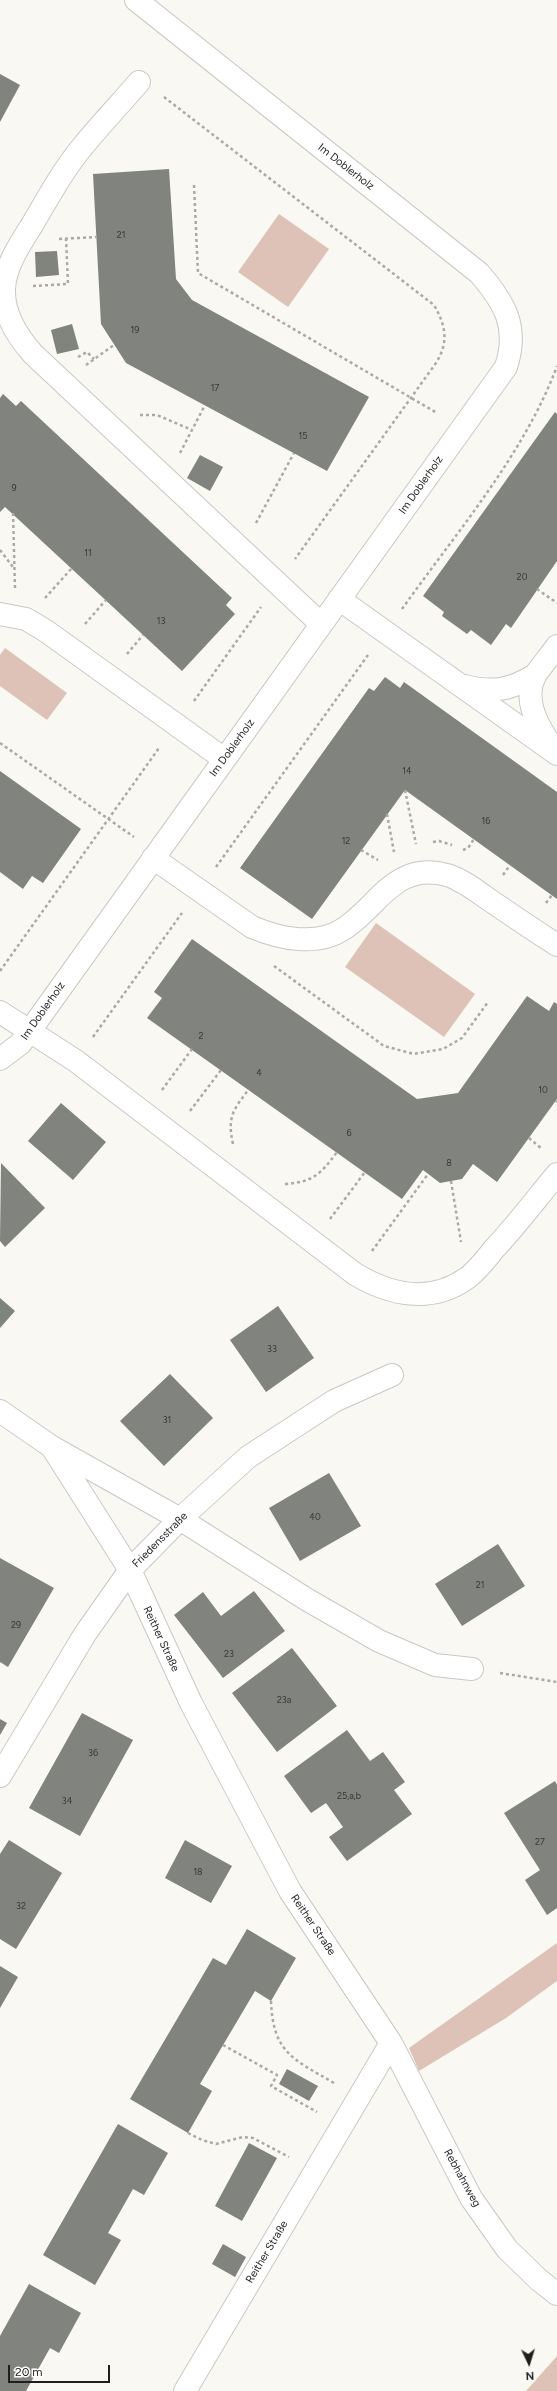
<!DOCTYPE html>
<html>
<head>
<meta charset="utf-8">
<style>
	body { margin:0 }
	#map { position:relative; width:557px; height:2391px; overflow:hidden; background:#f9f8f2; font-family:Figtree,sans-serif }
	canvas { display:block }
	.north { position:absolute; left:509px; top:2343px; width:40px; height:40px; -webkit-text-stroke:3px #fff; paint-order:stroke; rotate:176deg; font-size:11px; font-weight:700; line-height:16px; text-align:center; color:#1f1f1d }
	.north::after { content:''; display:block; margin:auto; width:14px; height:18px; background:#1f1f1d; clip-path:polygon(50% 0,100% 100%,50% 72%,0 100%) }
	.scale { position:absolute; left:8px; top:2365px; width:102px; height:18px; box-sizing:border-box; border:2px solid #1f1f1d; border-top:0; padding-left:5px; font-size:12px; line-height:14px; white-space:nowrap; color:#1f1f1d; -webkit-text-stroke:3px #fff; paint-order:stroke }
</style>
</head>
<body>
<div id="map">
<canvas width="557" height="2391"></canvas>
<div class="north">N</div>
<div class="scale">20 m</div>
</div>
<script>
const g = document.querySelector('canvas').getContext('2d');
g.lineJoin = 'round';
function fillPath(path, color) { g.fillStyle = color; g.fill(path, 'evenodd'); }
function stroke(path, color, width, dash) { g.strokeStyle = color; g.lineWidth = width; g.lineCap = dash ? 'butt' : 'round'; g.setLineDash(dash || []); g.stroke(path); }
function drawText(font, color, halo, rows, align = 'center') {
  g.font = font + ' Figtree,sans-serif'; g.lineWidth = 3; g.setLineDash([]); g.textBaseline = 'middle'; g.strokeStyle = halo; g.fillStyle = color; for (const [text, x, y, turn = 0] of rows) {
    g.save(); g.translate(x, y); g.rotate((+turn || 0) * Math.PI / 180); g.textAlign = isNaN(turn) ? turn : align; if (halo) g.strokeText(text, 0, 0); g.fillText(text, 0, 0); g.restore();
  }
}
const green = new Path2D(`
	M279,214L329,249L288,307L238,272Z
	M5,648L67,693L47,720L0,686V655Z
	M376,923L475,994L444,1037L345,967Z
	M557,1943V1981L506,2018L419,2071L409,2048Z
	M557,2356V2391H526Z`);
const building = new Path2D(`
	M0,74L20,85L0,122Z
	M169,169L176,279L192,300L369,397L327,471L126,363L101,324L93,174Z
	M57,251L59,275L36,277L35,252Z
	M72,324L79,349L57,354L51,330Z
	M3,394L16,406L21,401L232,598L226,605L235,614L182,671L5,507L0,512V398Z
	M555,412L557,414V561L511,628L506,624L491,645L471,630L467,634L442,616L444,612L423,596Z
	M200,455L223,467L210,491L187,478Z
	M385,677L400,688L404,682L557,792V899L405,790L312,919L240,868L369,688L374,691Z
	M0,771L81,829L43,883L32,876L23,889L0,872Z
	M192,939L417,1099L458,1093L527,996L549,1011L554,1002L557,1004V1099L497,1182L473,1164L462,1179L440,1183L423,1170L402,1199L147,1018L162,998L154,992Z
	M61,1103L106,1142L73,1180L28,1141Z
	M1,1163L45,1208L5,1247L0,1241Z
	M0,1298L15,1311L0,1328Z
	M278,1306L314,1358L266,1392L230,1340Z
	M170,1374L213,1418L164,1466L120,1421Z
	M329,1473L361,1526L300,1561L269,1508Z
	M498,1544L525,1586L462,1626L435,1584Z
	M0,1558L54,1588L8,1667L0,1662Z
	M254,1591L285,1631L223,1678L174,1615L203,1592L221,1616Z
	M292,1648L337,1706L277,1752L232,1693Z
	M82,1713L133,1740L80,1836L29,1808Z
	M0,1719L7,1723L0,1735Z
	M347,1730L370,1761L383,1752L405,1782L394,1790L412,1814L347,1861L329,1837L343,1827L326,1803L311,1813L284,1776Z
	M555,1781L557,1785V1908L547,1915L525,1880L540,1870L504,1813Z
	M9,1840L62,1873L16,1949L0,1939V1854Z
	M185,1840L232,1866L211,1903L165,1878Z
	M247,1929L296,1958L271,2001L255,1991L200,2084L212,2091L188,2133L130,2099L213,1958L226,1965Z
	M0,1966L18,1977L0,2008Z
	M287,2069L318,2086L309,2101L279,2084Z
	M118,2124L168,2153L144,2195L133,2189L108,2233L121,2240L95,2285L43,2255Z
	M249,2143L277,2158L242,2221L215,2206Z
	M223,2244L246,2257L235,2277L212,2264Z
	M29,2284L81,2313L59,2353L50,2348L26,2391H0V2336Z`);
const path = new Path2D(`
	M164,97L434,305C446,326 449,342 436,363L295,559
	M194,185L198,273L437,413
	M59,239L97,237
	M33,286L68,284L66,238
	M78,357L87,352L94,359
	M86,365L114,345
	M140,415H157L192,430
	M180,453L205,405
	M13,513L15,588
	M256,523L294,453
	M0,550L13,567
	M537,589L557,603
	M45,598L72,568
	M402,609C456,533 525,453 557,366
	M85,624L106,600
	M127,654L143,635
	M194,701L261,607
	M0,743L134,837
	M405,790L416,844
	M387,814L394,852
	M433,842L439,841L452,845
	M361,850L378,860
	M463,850L468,848L474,839
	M216,867L368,655
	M503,875L510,865
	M546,903L552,895
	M274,966L384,1046L414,1054L443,1049L462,1038L488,1002
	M0,971L159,748
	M93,1037L182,913
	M162,1090L192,1049
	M556,1101L557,1102
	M190,1111L221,1070
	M529,1138L542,1149
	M233,1144C227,1117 233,1110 249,1089
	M451,1181L461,1242
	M285,1184C313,1182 321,1174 337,1152
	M330,1219L365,1172
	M372,1251L428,1174
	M500,1673L557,1682
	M271,2001C273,2053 293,2059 334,2083
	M223,2045L277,2075L271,2086L317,2112
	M188,2133L202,2140L216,2144L243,2137L253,2138L289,2157`);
const street = new Path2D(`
	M139,82C121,103 101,124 83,146C63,170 48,198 32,225C20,244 5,266 4,289C3,314 17,336 33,354L321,624
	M339,599L557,754
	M0,614L26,619L46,631L224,759
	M465,686C492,693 511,690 535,675
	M551,745C537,725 522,698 536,674C542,665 550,656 557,646
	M153,858L252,927C280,939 318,947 345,928C379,905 396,861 447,875C463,880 478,892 491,901C513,916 535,931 557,945
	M0,1012L76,1061L355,1274C390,1295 431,1304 467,1278C477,1271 486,1259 494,1249C516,1226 536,1199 557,1174
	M0,1059L20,1044L29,1032L506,367C519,327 505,303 479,273L136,0
	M0,1411L52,1447L180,1519L306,1599L379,1641L435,1665L472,1669
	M52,1447L130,1570L191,1703L290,1891L391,2043L471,2198L507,2249L539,2280L557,2294
	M0,1776L85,1634L130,1570L180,1519L248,1457L334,1401L392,1375
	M185,2391L391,2043`);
const numberNames = [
	["21",121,235],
	["19",135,330],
	["17",215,388],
	["15",303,436],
	["9",14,488],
	["11",88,553],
	["20",522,577],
	["13",161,621],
	["14",407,771],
	["16",486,821],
	["12",346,841],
	["2",201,1036],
	["4",259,1073],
	["10",543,1090],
	["6",349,1133],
	["8",449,1163],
	["33",272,1349],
	["31",167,1420],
	["40",315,1517],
	["21",480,1585],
	["29",16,1625],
	["23",229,1654],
	["23a",284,1700],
	["36",93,1753],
	["25,a,b",349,1796],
	["34",67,1801],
	["27",540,1842],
	["18",198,1872],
	["32",21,1906]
];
const streetNames = [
	["Im Doblerholz",346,167,38],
	["Im Doblerholz",421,485,-55],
	["Im Doblerholz",232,748,-54],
	["Im Doblerholz",43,1011,-55],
	["Friedensstraße",160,1540,-45],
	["Reither Straße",161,1639,65],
	["Reither Straße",313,1925,56],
	["Rebhahnweg",462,2178,61],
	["Reither Straße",267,2252,-59]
];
fillPath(green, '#dec1b7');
fillPath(building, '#80837e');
stroke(street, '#c9c9c3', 24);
stroke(path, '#aaa9a4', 2.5, [3, 3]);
stroke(street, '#fff', 22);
drawText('9px', '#373835', null, numberNames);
drawText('11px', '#1f1f1d', '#fff', streetNames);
</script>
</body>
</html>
